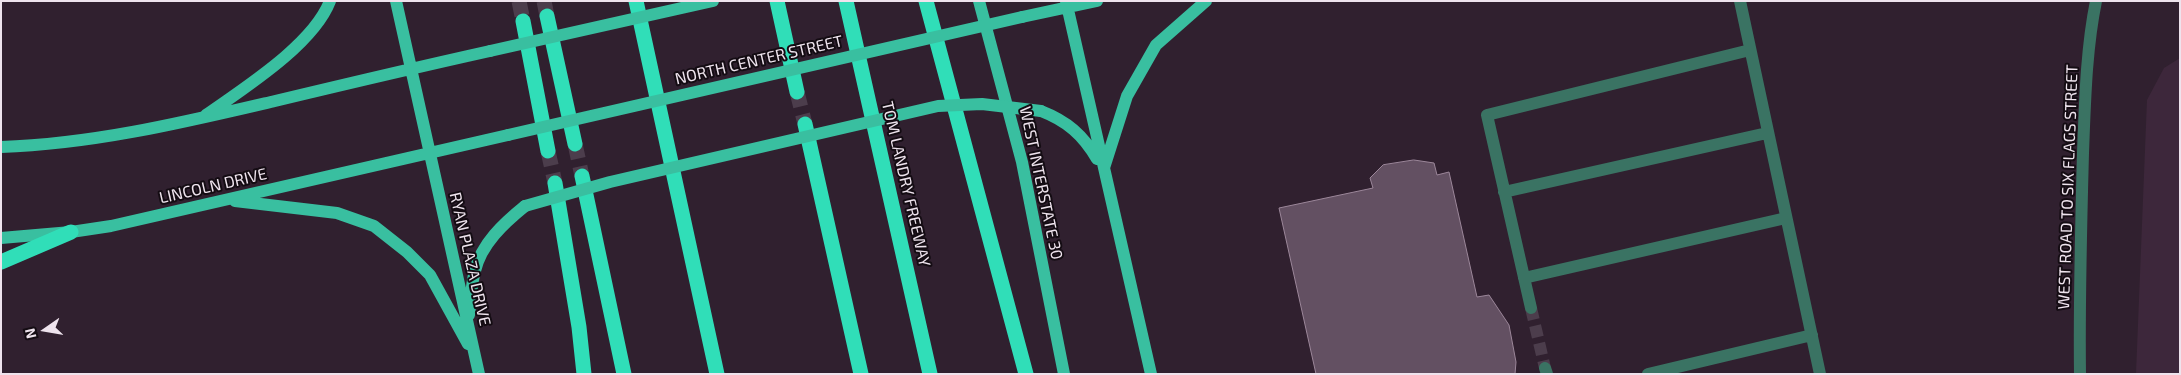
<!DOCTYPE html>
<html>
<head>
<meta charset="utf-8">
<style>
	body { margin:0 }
	#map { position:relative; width:2181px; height:375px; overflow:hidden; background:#30202f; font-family:"Exo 2",sans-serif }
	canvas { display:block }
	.frame { position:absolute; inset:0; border:2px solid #eee3ed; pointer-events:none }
	.north { position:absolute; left:20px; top:305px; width:50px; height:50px; -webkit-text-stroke:4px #140c13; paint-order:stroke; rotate:257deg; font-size:14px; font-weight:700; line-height:20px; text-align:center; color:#eee3ed }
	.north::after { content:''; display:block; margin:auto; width:18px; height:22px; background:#eee3ed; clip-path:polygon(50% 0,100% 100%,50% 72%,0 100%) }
</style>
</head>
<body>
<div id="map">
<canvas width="2181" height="375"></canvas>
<div class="frame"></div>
<div class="north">N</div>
</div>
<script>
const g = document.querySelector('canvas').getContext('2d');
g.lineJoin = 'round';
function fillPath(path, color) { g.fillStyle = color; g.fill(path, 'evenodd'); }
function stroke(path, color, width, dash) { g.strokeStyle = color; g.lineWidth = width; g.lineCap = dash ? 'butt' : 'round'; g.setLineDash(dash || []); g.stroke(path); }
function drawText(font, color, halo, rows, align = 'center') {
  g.font = font + ' "Exo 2",sans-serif'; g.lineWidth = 4; g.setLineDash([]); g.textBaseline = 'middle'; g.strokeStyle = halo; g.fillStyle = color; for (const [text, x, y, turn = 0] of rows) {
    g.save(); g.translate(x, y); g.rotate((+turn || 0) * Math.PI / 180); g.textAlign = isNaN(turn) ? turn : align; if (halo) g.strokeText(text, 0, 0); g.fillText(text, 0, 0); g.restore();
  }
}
const built = new Path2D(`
	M2180,58V374H2136L2147,100L2164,68Z`);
const building = new Path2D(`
	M1414,160L1434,163L1437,175L1449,172L1477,297L1489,295L1509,325L1516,362L1515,374H1316L1279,208L1373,188L1370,178L1383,165Z`);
const minorTunnel = new Path2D(`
	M1531,308L1545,368`);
const highwayTunnel = new Path2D(`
	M519,1L523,21
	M544,1L547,16
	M797,92L805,124
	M575,144L582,176
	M548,151L555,183`);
const minor = new Path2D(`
	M1740,1L1820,374
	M1504,192L1767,133
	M1524,278L1786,218
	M1531,308L1487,115L1750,50
	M1545,368L1547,374
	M1648,374L1812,335
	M2080,374C2079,300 2081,227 2083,153C2085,103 2086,50 2096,1`);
const major = new Path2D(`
	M396,1L479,374
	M979,1L1022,162L1064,374
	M1066,1L1151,374
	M1022,17L1097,1
	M1041,111C1067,121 1083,135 1097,159
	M206,115C244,88 313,45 330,1
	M1,147C94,144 185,122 275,101C346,84 418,67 490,51
	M1104,168L1127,96L1156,45L1206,1
	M235,201L337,213L374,226L407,252L430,275L468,344
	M1,238L71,232L111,226L508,135
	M469,315C471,301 471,285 475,271C481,244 504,223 525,206`);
const highway = new Path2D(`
	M636,1L717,374
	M777,1L797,92
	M846,1L930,374
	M926,1L1026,374
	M547,16L575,144
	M523,21L548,151
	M805,124L861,374
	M582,176L624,374
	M555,183L579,327L584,374
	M1,262L71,232`);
const majorBridge = new Path2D(`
	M490,51L713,1
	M508,135L1022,17
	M525,206L610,182L938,106L982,104L1041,111`);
const streetNames = [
	["NORTH CENTER STREET",759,60,-13],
	["WEST INTERSTATE 30",1041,183,78],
	["TOM LANDRY FREEWAY",906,184,77],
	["LINCOLN DRIVE",213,186,-13],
	["WEST ROAD TO SIX FLAGS STREET",2068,187,-88],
	["RYAN PLAZA DRIVE",470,259,77]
];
fillPath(built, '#3d273b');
fillPath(building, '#635062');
stroke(building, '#9c879a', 1);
stroke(minorTunnel, '#4c3d4c', 12, [12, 6]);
stroke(highwayTunnel, '#4c3d4c', 15, [15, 8]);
stroke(minor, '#3a7363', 12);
stroke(major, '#39bfa0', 12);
stroke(highway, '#30deb8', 15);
stroke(majorBridge, '#39bfa0', 12);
drawText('16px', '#eee3ed', '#140c13', streetNames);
</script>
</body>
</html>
